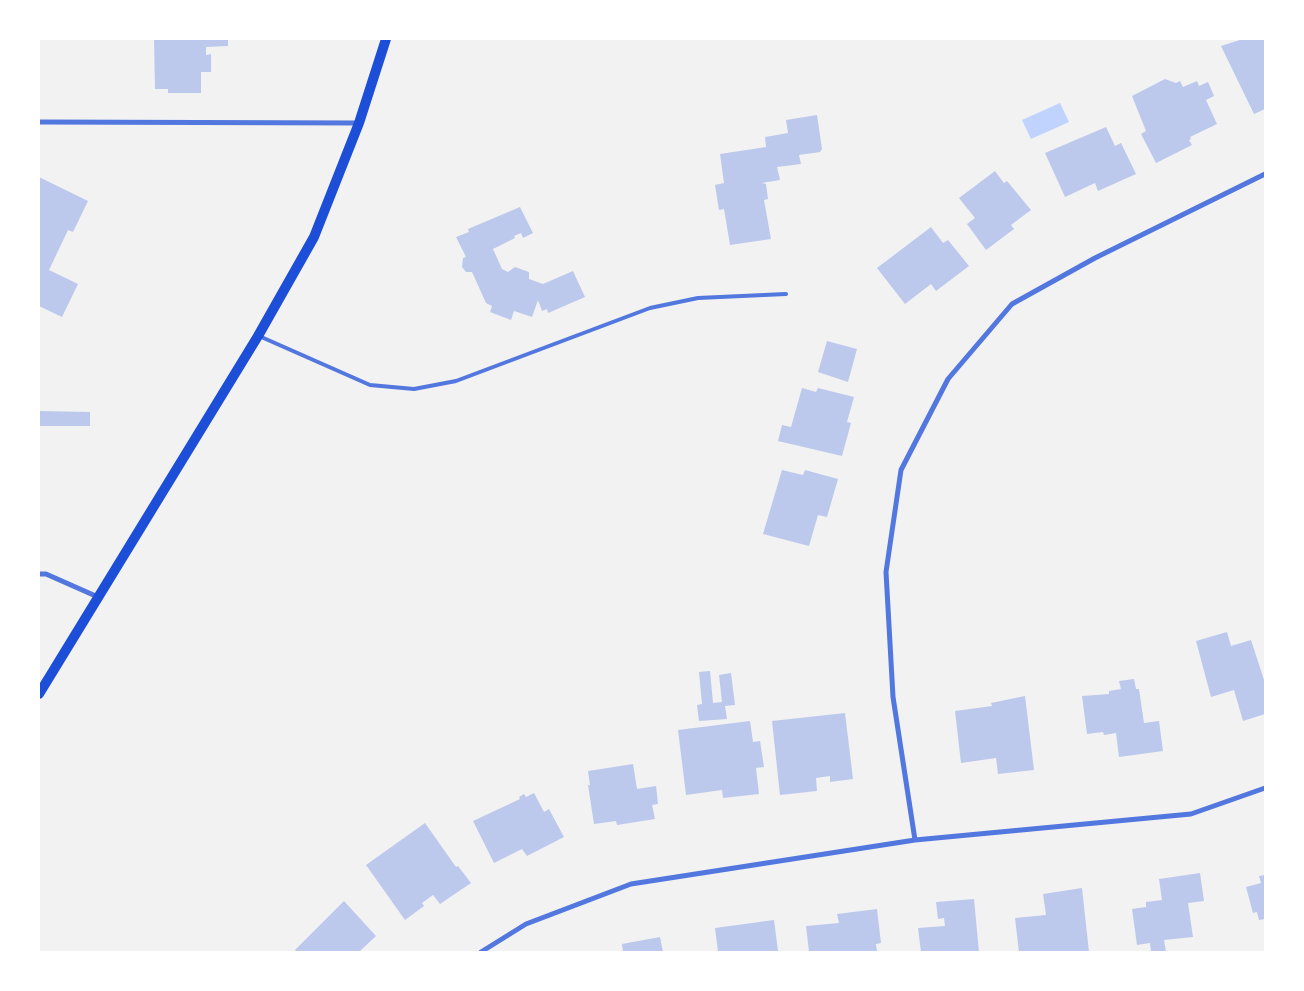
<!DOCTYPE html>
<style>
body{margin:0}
#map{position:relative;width:1304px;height:991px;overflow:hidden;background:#f2f2f2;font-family:Barlow,sans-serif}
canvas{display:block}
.frame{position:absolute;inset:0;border:40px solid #fff;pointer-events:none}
</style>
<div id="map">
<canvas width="1304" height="991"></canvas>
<div class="frame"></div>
</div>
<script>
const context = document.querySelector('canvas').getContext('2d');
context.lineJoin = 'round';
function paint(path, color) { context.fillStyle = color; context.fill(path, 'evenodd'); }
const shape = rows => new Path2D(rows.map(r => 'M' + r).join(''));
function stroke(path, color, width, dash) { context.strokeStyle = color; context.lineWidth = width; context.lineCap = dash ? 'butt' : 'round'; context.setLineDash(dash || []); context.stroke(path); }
paint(shape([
 [1060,103,1069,122,1031,139,1022,120]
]), '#bfd3fe');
paint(shape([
 [154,39,228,39,228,46,206,47,206,55,211,54,211,72,201,72,201,93,168,93,168,89,155,89],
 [1243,39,1265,39,1265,109,1254,114,1221,46],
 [1165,79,1176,83,1180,81,1183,87,1197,81,1199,86,1208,82,1214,96,1206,100,1217,124,1190,137,1191,139,1189,140,1192,145,1156,163,1141,134,1146,131,1132,96],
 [817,115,822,149,820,152,799,155,801,164,777,167,780,180,762,183,766,184,768,199,764,200,771,239,730,245,724,209,719,210,715,185,724,183,720,154,766,147,765,137,788,133,786,120],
 [1106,127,1115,146,1121,143,1136,174,1098,191,1095,183,1065,197,1045,153],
 [995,171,1004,183,1007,181,1031,210,1011,225,1014,229,986,250,967,224,975,218,959,198],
 [39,177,88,201,73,232,68,230,49,270,78,284,62,317,39,306],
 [520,207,533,233,523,238,521,233,514,236,515,238,493,249,502,269,508,272,515,267,529,272,529,279,543,284,573,271,585,297,548,313,547,309,542,311,538,300,532,317,514,311,511,320,490,312,492,306,486,303,472,272,466,272,462,267,463,258,466,257,456,237,469,232,468,229],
 [931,227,943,243,948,240,969,266,936,291,931,284,905,304,877,268],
 [827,341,857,349,848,382,818,372],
 [802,388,816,392,818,388,854,397,847,422,851,423,842,456,778,441,782,425,791,427],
 [39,411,90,412,90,426,39,426],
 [782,470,803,475,805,470,838,479,827,517,818,515,809,546,763,534],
 [1227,632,1231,646,1251,640,1265,683,1265,714,1243,721,1234,690,1211,697,1196,641],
 [710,671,713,703,722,702,719,675,731,673,735,705,725,706,727,719,699,721,697,705,702,704,699,672],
 [1134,679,1136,689,1139,689,1144,723,1159,721,1163,751,1119,757,1116,733,1104,735,1103,732,1087,734,1082,696,1109,694,1109,691,1121,689,1119,681],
 [1025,696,1034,770,998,774,996,758,961,763,955,711,992,706,991,703],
 [845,713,853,779,830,782,830,776,816,778,817,791,780,795,772,721],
 [750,721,753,742,760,741,764,767,756,768,759,794,723,798,722,790,686,795,678,730],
 [633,764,637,789,656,786,658,804,652,805,655,819,617,825,616,821,594,824,588,785,590,785,588,771],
 [534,793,544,812,549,809,564,837,527,856,522,849,494,863,473,821,520,799,519,797,524,794,526,797],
 [425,823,456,867,458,866,471,883,440,904,433,895,422,903,424,906,405,920,366,865],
 [1200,873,1204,901,1188,903,1193,937,1164,940,1166,952,1151,952,1150,943,1137,945,1132,909,1146,907,1146,902,1162,900,1159,879],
 [1265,875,1265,919,1259,920,1257,912,1253,913,1246,887,1261,883,1259,876],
 [1082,888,1089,952,1019,952,1015,918,1046,915,1043,894],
 [974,899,979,952,921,952,918,928,945,926,944,918,938,919,936,902],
 [344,901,376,936,359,952,297,952,295,950],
 [877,909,881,943,876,944,877,952,809,952,806,926,839,923,837,914],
 [774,920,778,951,718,952,715,928],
 [660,937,663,952,623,952,622,944]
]), '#bdc9ec');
stroke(shape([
 [259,336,370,385,414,389,456,381,650,308,698,298,786,294]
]), '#5277de', 4);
stroke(shape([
 [39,122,358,123],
 [39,574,46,574,98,597],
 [915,840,893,697,886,572,901,470,948,379,1012,304,1095,258,1265,174],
 [481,952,526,924,631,884,915,840,1191,814,1265,788]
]), '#5277de', 5);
stroke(shape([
 [39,694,258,336,314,237,359,123,386,39]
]), '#1d4ed8', 10);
</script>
